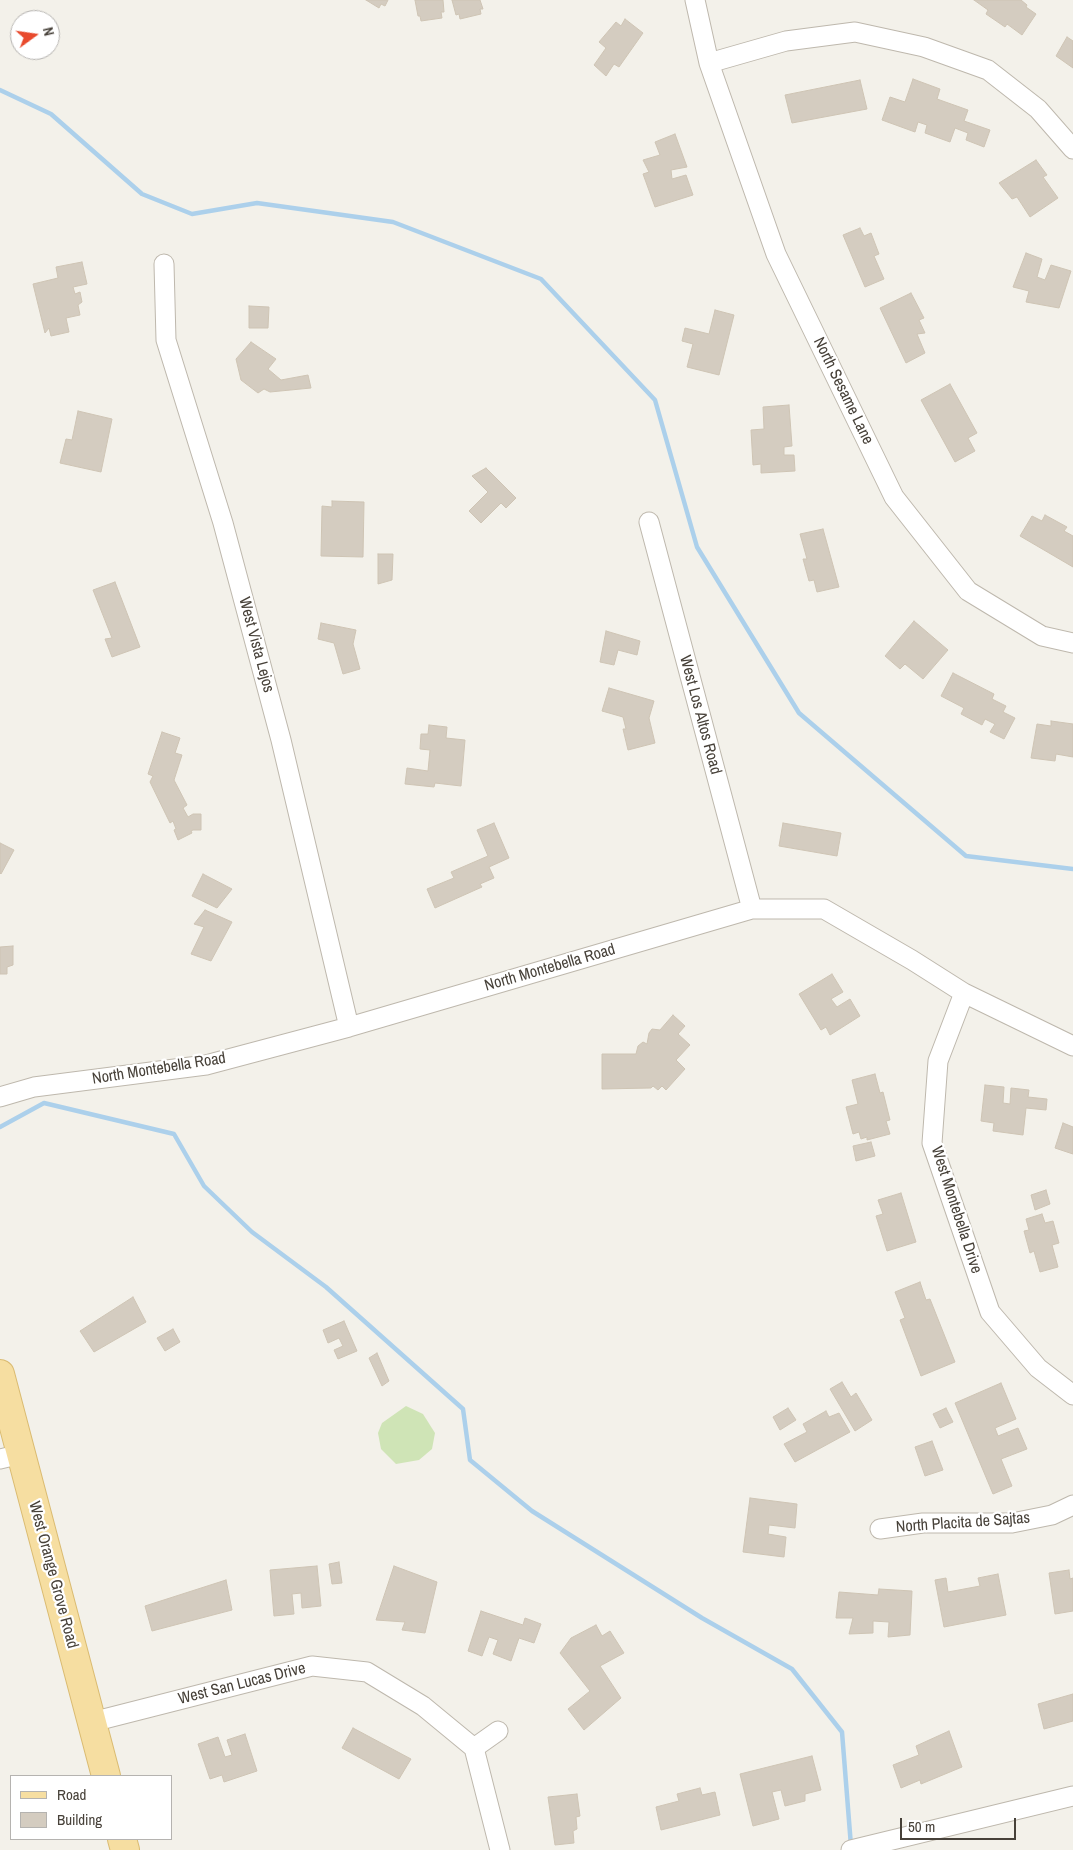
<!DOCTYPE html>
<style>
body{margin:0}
#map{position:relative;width:1073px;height:1850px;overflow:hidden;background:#f3f1ea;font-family:"Archivo Narrow",sans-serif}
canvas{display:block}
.legend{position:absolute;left:10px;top:1775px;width:162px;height:65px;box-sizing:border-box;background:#fff;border:1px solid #b5b3b0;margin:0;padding:6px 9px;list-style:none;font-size:15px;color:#474139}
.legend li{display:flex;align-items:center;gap:10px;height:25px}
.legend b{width:25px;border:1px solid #b5b3b0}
.north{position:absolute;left:10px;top:10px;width:50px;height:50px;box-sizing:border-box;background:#fff;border:1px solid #b5b3b0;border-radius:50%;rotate:76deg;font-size:14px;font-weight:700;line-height:20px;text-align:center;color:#474139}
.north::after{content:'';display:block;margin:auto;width:18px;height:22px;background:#e84a2d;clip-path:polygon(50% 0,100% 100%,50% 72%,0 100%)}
.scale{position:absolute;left:900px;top:1818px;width:116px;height:22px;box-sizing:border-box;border:2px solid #474139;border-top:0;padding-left:6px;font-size:15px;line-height:18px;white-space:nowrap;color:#474139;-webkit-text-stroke:4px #fff;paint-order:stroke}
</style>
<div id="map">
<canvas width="1073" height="1850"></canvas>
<ul class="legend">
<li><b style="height:6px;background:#f6dea1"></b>Road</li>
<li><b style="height:14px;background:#d4ccc0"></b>Building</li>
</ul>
<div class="north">N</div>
<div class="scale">50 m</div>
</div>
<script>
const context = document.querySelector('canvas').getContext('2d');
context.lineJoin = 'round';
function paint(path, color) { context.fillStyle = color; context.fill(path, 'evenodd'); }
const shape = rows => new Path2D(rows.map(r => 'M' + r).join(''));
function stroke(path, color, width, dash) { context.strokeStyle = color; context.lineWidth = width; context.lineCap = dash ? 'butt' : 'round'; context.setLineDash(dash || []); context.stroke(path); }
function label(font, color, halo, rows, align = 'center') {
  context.font = font + ' "Archivo Narrow",sans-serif'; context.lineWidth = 4.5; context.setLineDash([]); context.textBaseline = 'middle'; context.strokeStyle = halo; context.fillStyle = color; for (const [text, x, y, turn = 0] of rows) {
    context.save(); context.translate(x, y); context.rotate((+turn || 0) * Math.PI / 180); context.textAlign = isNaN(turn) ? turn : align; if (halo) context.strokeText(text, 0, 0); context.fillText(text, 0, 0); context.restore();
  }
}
paint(shape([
 [406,1406,423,1414,435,1433,432,1449,419,1460,396,1464,381,1449,378,1433,382,1423]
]), '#cfe4b6');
stroke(shape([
 [0,90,51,114,142,194,192,214,257,203,393,222,541,279,655,400,697,547,799,713,966,856,1073,869],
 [0,1127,44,1103,174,1134,204,1186,252,1232,326,1287,463,1409,470,1460,532,1511,702,1618,792,1669,842,1732,851,1846]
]), '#acd0eb', 4.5);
const building = shape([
 [366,0,388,0,385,6,381,4,379,8,366,0],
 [415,0,443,0,444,12,441,12,442,18,421,21,420,16,418,16,415,0],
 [452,0,480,0,483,9,480,9,481,14,460,19,459,14,456,15,452,0],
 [974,0,1021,0,1027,5,1026,7,1036,14,1022,35,1007,24,1005,27,986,14,988,10,974,0],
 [625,19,643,33,619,67,614,64,606,76,594,65,606,48,599,42,616,22,621,26,625,19],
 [1067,37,1073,41,1073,68,1056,56,1067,37],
 [913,79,940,89,937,99,968,110,964,121,990,130,984,147,966,140,968,133,955,128,950,142,925,133,927,125,918,122,915,132,882,120,890,97,905,102,913,79],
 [860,80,867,109,792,123,785,95,860,80],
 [675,134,687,167,671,170,672,179,686,175,693,195,655,207,643,174,649,172,643,160,660,155,655,142,675,134],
 [1036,160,1047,175,1043,177,1058,198,1030,217,1017,197,1012,199,999,183,1036,160],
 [860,228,864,236,871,233,879,254,874,256,884,279,865,287,843,235,860,228],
 [1026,253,1042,259,1037,277,1045,280,1051,265,1071,271,1059,308,1026,302,1029,291,1013,287,1026,253],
 [82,262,87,284,73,287,75,294,80,292,82,302,78,305,80,315,66,318,69,332,51,336,49,328,45,333,33,284,58,278,56,267,82,262],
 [911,293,924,318,919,320,925,333,917,334,925,353,906,363,880,308,911,293],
 [249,306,269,307,268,328,249,328,249,306],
 [715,310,734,315,719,375,687,367,693,344,682,341,685,328,709,334,715,310],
 [251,342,276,359,268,369,281,380,308,375,311,388,270,392,264,389,258,393,241,380,236,359,251,342],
 [950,384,977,433,968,438,975,451,955,462,921,400,950,384],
 [789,405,792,446,784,447,784,455,794,455,795,471,761,473,761,464,753,465,751,430,764,429,763,407,789,405],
 [78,411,112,419,101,472,60,463,66,439,72,440,78,411],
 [486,468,516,498,506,508,501,503,481,523,469,511,488,492,472,476,486,468],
 [332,501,364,502,363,557,321,556,322,506,332,507,332,501],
 [1045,515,1067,527,1064,531,1073,536,1073,567,1020,536,1032,516,1042,521,1045,515],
 [823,529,839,587,817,592,814,580,809,581,803,559,807,559,800,534,823,529],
 [378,554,393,554,392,580,378,584,378,554],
 [115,582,140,647,112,657,105,639,112,638,93,590,115,582],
 [914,621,948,650,923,679,905,664,900,669,885,656,914,621],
 [321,623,356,630,353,644,360,669,343,674,334,643,318,639,321,623],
 [606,631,640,641,637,655,618,650,614,665,600,662,606,631],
 [953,673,994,694,992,699,1006,706,1003,712,1015,718,1004,739,990,732,995,724,985,719,982,725,961,714,964,708,941,696,953,673],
 [609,688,654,701,649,718,655,743,628,750,623,729,626,729,623,717,602,711,609,688],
 [1051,721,1073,724,1073,757,1056,754,1055,761,1031,758,1037,724,1051,726,1051,721],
 [429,725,447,727,446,738,465,740,461,786,435,783,434,787,405,784,407,768,428,771,430,750,420,749,421,734,428,734,429,725],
 [162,732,180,738,175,753,182,755,174,780,187,805,183,808,188,817,193,814,201,814,201,830,193,830,191,831,192,833,178,840,174,830,176,829,173,821,170,823,150,782,153,776,148,774,162,732],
 [494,823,509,858,489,867,494,878,480,884,482,887,435,908,427,889,454,878,451,872,488,856,477,830,494,823],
 [783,823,841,833,837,856,779,846,783,823],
 [0,843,14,850,1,874,0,873,0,843],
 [203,874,232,889,217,908,192,896,203,874],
 [205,910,232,922,211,961,191,954,204,927,194,924,205,910],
 [13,946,13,965,7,967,7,974,0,974,0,947,13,946],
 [832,974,843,992,831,999,837,1007,850,999,860,1016,830,1035,826,1027,821,1030,799,994,832,974],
 [673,1015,685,1026,678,1034,690,1045,676,1060,685,1069,666,1090,662,1086,658,1090,653,1086,651,1088,602,1089,602,1054,636,1054,638,1046,643,1042,647,1044,649,1033,652,1029,660,1030,673,1015],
 [875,1074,880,1093,883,1092,890,1120,886,1121,890,1134,867,1140,867,1137,861,1139,859,1132,853,1134,846,1107,858,1104,852,1080,875,1074],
 [985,1085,1004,1087,1003,1103,1010,1104,1011,1088,1029,1090,1028,1097,1047,1099,1046,1110,1026,1108,1023,1135,993,1131,994,1123,981,1121,985,1085],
 [1063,1123,1073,1127,1073,1154,1055,1148,1063,1123],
 [871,1142,875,1156,856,1161,853,1146,871,1142],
 [1046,1190,1050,1204,1035,1210,1031,1195,1046,1190],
 [901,1193,916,1242,887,1251,876,1216,883,1214,878,1200,901,1193],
 [1042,1214,1045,1223,1053,1221,1059,1243,1052,1245,1058,1267,1040,1272,1034,1251,1030,1253,1024,1231,1029,1230,1026,1219,1042,1214],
 [920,1282,926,1300,930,1299,955,1362,921,1376,900,1320,905,1318,895,1292,920,1282],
 [133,1297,146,1322,94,1352,80,1331,133,1297],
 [344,1321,357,1351,338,1359,334,1350,343,1346,339,1338,328,1343,323,1330,344,1321],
 [173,1329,180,1342,165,1351,157,1338,173,1329],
 [377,1353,389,1381,382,1386,369,1358,377,1353],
 [842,1382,851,1397,856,1393,872,1420,855,1431,830,1389,842,1382],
 [1001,1383,1016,1419,995,1428,998,1436,1018,1428,1027,1449,1001,1459,1012,1486,993,1494,955,1403,1001,1383],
 [788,1408,796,1420,780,1430,773,1417,788,1408],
 [946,1408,953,1422,940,1428,933,1414,946,1408],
 [826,1411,829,1417,839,1413,850,1432,795,1462,784,1444,807,1432,803,1424,826,1411],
 [932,1441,943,1470,925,1476,915,1447,932,1441],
 [750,1498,797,1504,795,1528,769,1525,768,1534,786,1537,784,1557,743,1552,750,1498],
 [339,1562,342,1583,332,1584,329,1564,339,1562],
 [317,1566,321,1606,302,1608,301,1593,292,1594,294,1614,274,1616,270,1570,317,1566],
 [394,1566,437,1582,425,1633,402,1630,405,1622,376,1620,394,1566],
 [1069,1570,1070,1579,1073,1578,1073,1611,1055,1614,1049,1573,1069,1570],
 [998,1574,1006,1615,944,1627,935,1580,946,1578,948,1592,980,1586,978,1578,998,1574],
 [226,1580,232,1610,152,1631,145,1606,226,1580],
 [879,1589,912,1591,910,1635,888,1637,889,1622,873,1621,873,1633,849,1634,853,1618,836,1618,839,1592,878,1595,879,1589],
 [481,1611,523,1625,525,1618,541,1624,534,1643,519,1638,511,1661,493,1654,498,1640,489,1637,482,1656,468,1651,481,1611],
 [596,1625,602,1636,610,1631,624,1653,600,1666,621,1698,584,1730,568,1709,590,1691,560,1653,571,1638,596,1625],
 [1073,1694,1073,1721,1044,1729,1038,1704,1073,1694],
 [353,1728,411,1759,399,1779,342,1748,353,1728],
 [949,1731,962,1767,921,1784,920,1780,901,1788,893,1765,919,1755,916,1746,949,1731],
 [245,1734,257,1771,224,1782,222,1775,210,1779,198,1744,218,1737,225,1757,232,1755,227,1740,245,1734],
 [812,1756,821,1790,805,1794,805,1801,785,1806,781,1790,772,1792,779,1819,753,1826,740,1774,812,1756],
 [700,1788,702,1795,715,1792,720,1815,661,1830,656,1807,679,1801,677,1794,700,1788],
 [577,1794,580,1816,576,1817,577,1829,573,1831,574,1843,555,1845,548,1797,577,1794]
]);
paint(building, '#d4ccc0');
stroke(building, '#cec4b4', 1);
const street = shape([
 [695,0,709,63,776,254,894,497,968,591,1042,636,1073,643],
 [709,63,786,41,855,32,924,47,988,70,1038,109,1073,149],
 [164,264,166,340,223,523,281,740,349,1027],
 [649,522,752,909],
 [964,993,938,1061,932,1143,990,1312,1038,1368,1073,1395],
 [0,1097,34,1087,206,1065,349,1027,752,909,824,909,912,960,964,993,1073,1046],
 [0,1459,21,1454],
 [880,1529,923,1523,1012,1523,1052,1515,1073,1505],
 [92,1722,312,1666,367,1672,423,1706,474,1748,500,1850],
 [474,1748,498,1731],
 [851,1850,1073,1796]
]);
const primary = shape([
 [0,1374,106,1776],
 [122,1839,125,1850]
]);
stroke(street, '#beb8ad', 21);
stroke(primary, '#dabb71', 30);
stroke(street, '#fff', 19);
stroke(primary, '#f6dea1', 28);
label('16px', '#474139', '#fff', [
 ["North Sesame Lane",843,391,64],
 ["West Vista Lejos",256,645,75],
 ["West Los Altos Road",700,715,75],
 ["North Montebella Road",550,968,-16],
 ["North Montebella Road",159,1069,-9],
 ["West Montebella Drive",956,1210,72],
 ["North Placita de Sajtas",963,1523,-4],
 ["West Orange Grove Road",53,1575,75],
 ["West San Lucas Drive",242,1684,-14]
]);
</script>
